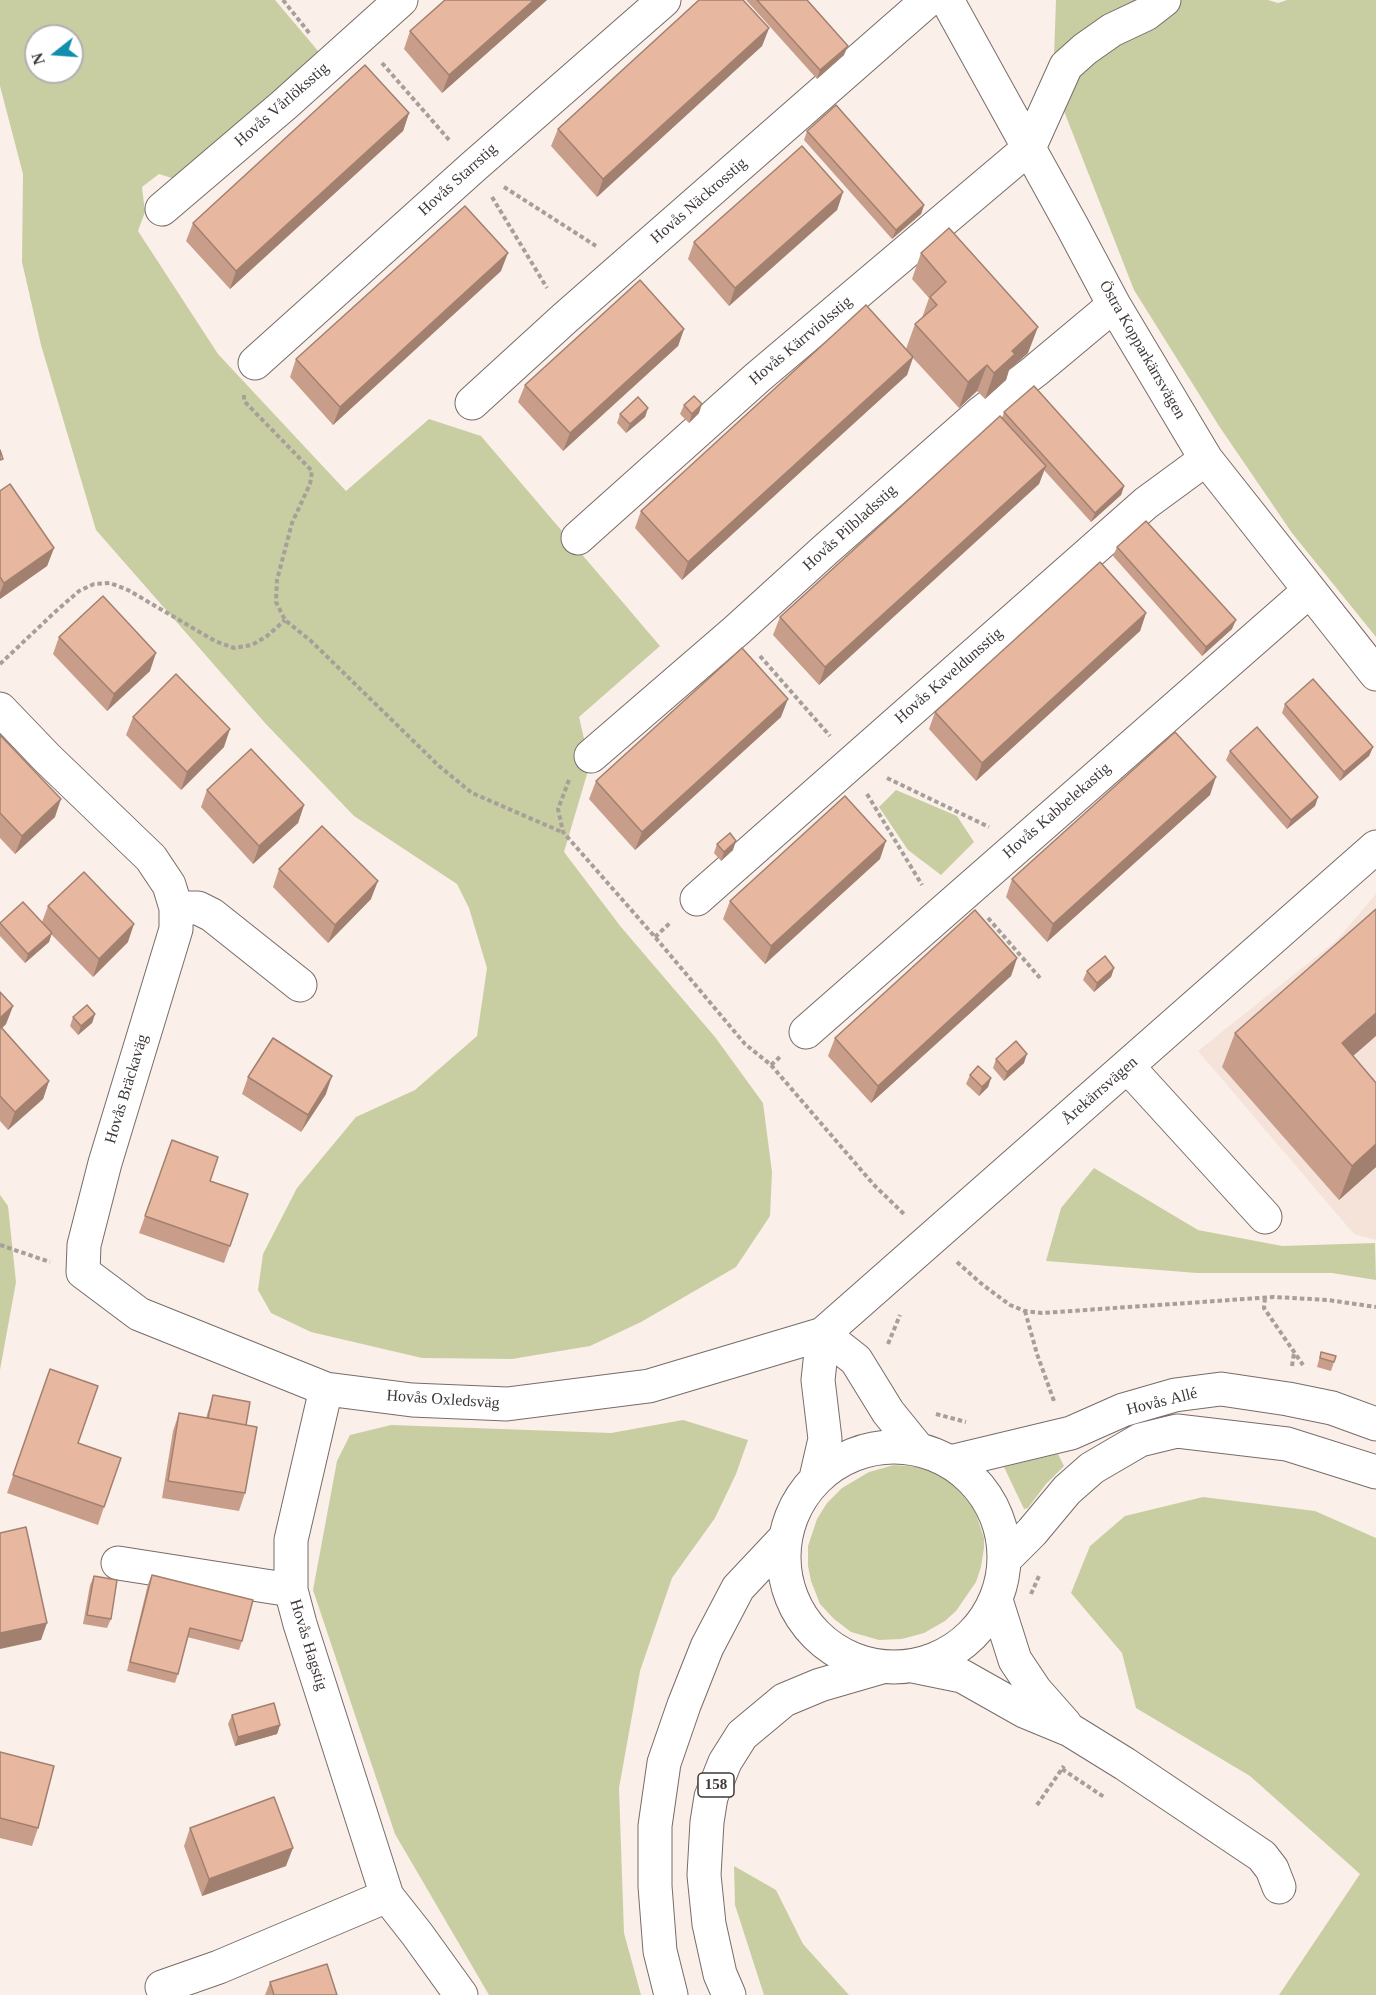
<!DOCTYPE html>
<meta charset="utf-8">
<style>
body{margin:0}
#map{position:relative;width:1376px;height:1995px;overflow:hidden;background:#fbefe9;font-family:Georgia,serif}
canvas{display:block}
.north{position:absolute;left:24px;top:24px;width:60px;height:60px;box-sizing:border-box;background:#fff;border:2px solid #b2b0af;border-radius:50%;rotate:253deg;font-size:16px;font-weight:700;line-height:24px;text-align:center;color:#3e3937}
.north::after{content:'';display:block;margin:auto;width:21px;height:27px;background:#108eae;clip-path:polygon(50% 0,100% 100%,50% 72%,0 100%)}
</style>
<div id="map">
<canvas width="1376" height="1995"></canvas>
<div class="north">N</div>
</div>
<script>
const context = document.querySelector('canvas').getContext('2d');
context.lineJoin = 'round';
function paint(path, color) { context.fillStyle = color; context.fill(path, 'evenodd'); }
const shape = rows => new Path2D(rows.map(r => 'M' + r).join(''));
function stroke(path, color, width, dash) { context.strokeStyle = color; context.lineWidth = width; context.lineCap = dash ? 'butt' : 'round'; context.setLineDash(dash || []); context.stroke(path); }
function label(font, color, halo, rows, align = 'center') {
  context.font = font + ' Georgia,serif'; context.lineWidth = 5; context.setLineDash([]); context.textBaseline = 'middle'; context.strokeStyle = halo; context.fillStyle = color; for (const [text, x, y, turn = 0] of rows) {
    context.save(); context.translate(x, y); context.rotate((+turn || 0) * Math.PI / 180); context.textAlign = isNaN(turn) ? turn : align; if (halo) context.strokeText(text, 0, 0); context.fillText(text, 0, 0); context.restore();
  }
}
paint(shape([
 [1376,894,1376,1240,1354,1234,1198,1051,1336,941]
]), '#f5e2d9');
paint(shape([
 [0,0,275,0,324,58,181,181,159,174,142,187,145,212,138,231,218,354,346,491,429,419,481,436,660,646,579,717,590,764,564,852,621,927,715,1037,763,1103,772,1172,770,1216,736,1267,641,1322,590,1346,512,1359,422,1358,311,1332,271,1313,258,1290,263,1254,297,1188,356,1117,415,1090,477,1036,487,968,469,908,457,884,354,816,265,723,96,530,41,345,22,262,23,174,0,86],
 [36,36,72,36,72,72,36,72],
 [1056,0,1268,0,1278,3,1287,0,1376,0,1376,637,1292,533,1219,426,1134,290,1053,83],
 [896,790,957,816,974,842,941,875,908,850,879,807],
 [1094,1168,1198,1230,1282,1246,1375,1243,1376,1280,1332,1273,1197,1273,1046,1261,1061,1208],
 [0,1195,8,1206,16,1282,0,1370],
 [683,1420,748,1440,736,1474,715,1518,672,1578,640,1671,619,1788,624,1933,641,1995,489,1995,395,1834,313,1590,337,1461,350,1435,391,1425,611,1433],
 [1058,1454,1064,1466,1046,1484,1028,1508,1024,1509,1004,1467],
 [894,1465,921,1467,945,1476,953,1483,969,1499,976,1514,984,1538,984,1548,981,1567,976,1582,956,1611,945,1621,924,1633,902,1639,879,1640,851,1632,834,1619,820,1604,811,1581,808,1566,808,1546,817,1519,827,1503,842,1488,869,1472],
 [1203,1497,1315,1511,1376,1538,1376,1995,1279,1995,1360,1874,1250,1776,1136,1708,1122,1653,1071,1593,1090,1546,1125,1516],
 [734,1866,776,1890,803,1944,849,1995,764,1995,735,1905]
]), '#c8cea2');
const minor = shape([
 [947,0,1072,226,1114,305,1206,459,1376,674],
 [162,209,284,105,401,0],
 [255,363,473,167,664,0],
 [472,403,565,318,928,0],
 [578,538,758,377,1029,148,1066,66,1085,49,1112,30,1146,14,1164,0],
 [0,709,47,758,151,858,169,885,176,908,176,929,105,1163,84,1245,83,1272,139,1314,326,1389,412,1400,507,1404,649,1386,823,1334],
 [591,756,737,630,825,550,982,412,1035,371,1114,305],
 [697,899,1146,503,1206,459],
 [176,908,198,908,212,915,300,985],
 [806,1032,1309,591],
 [1128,1067,1265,1217],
 [823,1334,856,1360,888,1412,918,1449],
 [326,1389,291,1540,291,1590,300,1624,387,1896,417,1934,461,1995],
 '784 1557a110 110 0 1 1 220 0a110 110 0 1 1-220 0Z',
 [950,1462,1071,1433,1123,1410,1175,1395,1221,1389,1288,1399,1332,1408,1376,1424],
 [816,1478,825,1439,818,1380,823,1334,1376,847],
 [1004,1560,1032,1532,1067,1490,1092,1468,1140,1440,1177,1431,1287,1444,1376,1472],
 [118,1563,291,1590],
 [996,1600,1015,1660,1035,1690,1065,1724],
 [913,1666,962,1676,1024,1711,1070,1730,1125,1764,1262,1856,1272,1869,1279,1887],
 [162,1987,219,1967,387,1896],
 [671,1995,660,1951,655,1886,655,1826,664,1763,684,1705,707,1647,738,1588,785,1538]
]);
const major = shape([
 [729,1995,720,1974,709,1924,704,1875,707,1822,711,1797,725,1762,742,1735,784,1700,820,1685,882,1667]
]);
stroke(minor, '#776c68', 35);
stroke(major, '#776c68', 35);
stroke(shape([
 [283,0,310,34],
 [382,63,450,141],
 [504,187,596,246],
 [492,197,547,288],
 [244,395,244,401,312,471,310,484,292,523,277,580,276,602,285,620,311,641,439,766,472,793,562,832],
 [760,656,830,736],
 [0,664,55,612,79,591,94,584,110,583,128,590,215,641,234,648,252,645,267,636,285,620],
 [887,778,989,827],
 [569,780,558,809,563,832,655,937,745,1044,771,1065,874,1185,905,1215],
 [867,794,922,885],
 [988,918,1040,978],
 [655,937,671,922],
 [771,1065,782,1055],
 [0,1245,50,1262],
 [957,1262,983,1285,1010,1305,1025,1311,1042,1313,1274,1297,1328,1300,1376,1307],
 [1265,1298,1264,1308,1303,1365],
 [1025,1311,1037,1354,1054,1401],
 [888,1344,900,1315],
 [1292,1366,1294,1353],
 [936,1414,966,1422],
 [1031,1594,1039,1576],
 [1062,1769,1104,1797],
 [1037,1805,1064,1766]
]), '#a79f9a', 4, [4.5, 3]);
stroke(minor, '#fff', 33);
stroke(major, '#fff', 33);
paint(shape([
 [547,0,442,93,404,49,410,31],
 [746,0,807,0,844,55,817,79],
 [769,28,762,46,597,197,551,146,558,129],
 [409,113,403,131,230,289,186,241,193,223],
 [807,131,924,205,921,214,892,239,804,140],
 [843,192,837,210,729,306,688,259,694,242],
 [921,253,1028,353,1009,370,1006,380,985,399,977,391,959,408,913,358,907,375,682,580,635,528,641,511,906,349,915,324,922,318,929,298,912,279],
 [501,271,333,425,290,377,296,359],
 [684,329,678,346,563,451,518,402,525,385],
 [684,405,699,413,689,423,680,414],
 [648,408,645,417,626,433,617,423,620,414],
 [1004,412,1124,486,1121,495,1091,522,1044,470,1039,484,819,685,773,635,780,617,1002,418],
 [0,491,54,548,47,566,0,599],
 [1117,547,1232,629,1202,656,1113,556],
 [1146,613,1140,631,976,781,929,729,935,712],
 [59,637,150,671,107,711,53,654],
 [1285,704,1373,747,1369,756,1340,781,1282,713],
 [133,717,224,747,181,790,126,735],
 [781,717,635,850,589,799,596,781],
 [0,735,55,817,15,854,0,838],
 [1230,751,1318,797,1315,806,1287,829,1226,760],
 [207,790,304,805,298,823,253,864,201,807],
 [1210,795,1047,942,1006,897,1012,879],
 [717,844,733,850,721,861,714,853],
 [880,859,765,964,723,919,730,901],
 [279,869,371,899,328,943,273,887],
 [48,906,128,942,93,977,51,934,49,942,25,963,0,936,0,923,42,922],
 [1017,958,1011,976,871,1103,828,1056,835,1038],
 [1114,968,1111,977,1094,992,1083,980,1087,971],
 [0,992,13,1006,6,1024,2,1028,49,1081,43,1099,8,1130,0,1121],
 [95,1014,92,1023,78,1035,70,1026,73,1017],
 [1235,1033,1376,1083,1376,1167,1339,1200,1222,1067],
 [996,1059,1024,1063,1004,1081,993,1068],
 [970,1075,991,1078,988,1087,979,1096,966,1084],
 [248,1077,326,1094,301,1132,242,1094],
 [172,1140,210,1181,248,1194,224,1263,139,1233],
 [1321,1352,1334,1362,1331,1371,1317,1367],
 [50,1369,104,1507,98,1525,7,1493],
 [213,1395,246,1425,245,1493,239,1511,162,1498,173,1431,179,1413,206,1418],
 [152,1575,242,1641,239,1650,187,1637,178,1674,175,1683,127,1671,148,1584],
 [94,1576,111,1619,107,1628,83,1624,90,1585],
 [232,1715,280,1725,277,1734,235,1746,228,1724],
 [0,1752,38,1828,32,1846,0,1838],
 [190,1828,286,1866,202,1896,184,1846],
 [270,1982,337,1995,265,1995]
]), '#c89d8a');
paint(shape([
 [534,0,547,0,442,93,449,75],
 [769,28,762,46,597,197,603,179],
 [848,46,844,55,817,79,820,70],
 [409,113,403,131,230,289,236,271],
 [843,192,837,210,729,306,735,288],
 [924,205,921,214,892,239,896,230],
 [508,253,501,271,333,425,340,407],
 [1038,327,1028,353,1009,370,1006,380,985,399,994,373,1012,351],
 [684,329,678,346,563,451,570,433],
 [913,357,907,375,682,580,688,562],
 [987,365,977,391,959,408,968,382],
 [702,404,699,413,689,423,692,414],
 [648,408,645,417,626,433,630,424],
 [1046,466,1039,484,819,685,825,667],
 [1124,486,1121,495,1091,522,1095,513],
 [54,548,47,566,0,599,0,593,4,583],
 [1146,613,1140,631,976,781,982,763],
 [1236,620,1232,629,1202,656,1206,647],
 [156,653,150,671,107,711,114,694],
 [788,699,781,717,635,850,642,832],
 [230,729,224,747,181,790,187,772],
 [1373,747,1369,756,1340,781,1344,772],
 [1216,777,1210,795,1047,942,1053,924],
 [1318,797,1315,806,1287,829,1291,820],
 [61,799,55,817,15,854,22,836],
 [304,805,298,823,253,864,259,846],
 [736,841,733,850,721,861,724,852],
 [886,841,880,859,765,964,771,946],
 [378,881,371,899,328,943,335,925],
 [134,924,128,942,93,977,99,959],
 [52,933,49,942,25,963,28,954],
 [1017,958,1011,976,871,1103,878,1086],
 [1114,968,1111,977,1094,992,1097,983],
 [13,1006,6,1024,0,1030,0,1018],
 [1376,1013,1376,1036,1329,1077,1342,1043],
 [95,1014,92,1023,78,1035,81,1026],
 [1027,1054,1024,1063,1004,1081,1007,1072],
 [332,1076,326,1094,301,1132,308,1115],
 [991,1078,988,1087,979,1096,982,1087],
 [49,1081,43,1099,8,1130,15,1112],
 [1376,1144,1376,1167,1339,1200,1352,1166],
 [47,1623,41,1640,0,1649,0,1633],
 [280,1725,277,1734,235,1746,238,1737],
 [293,1848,286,1866,202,1896,209,1879]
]), '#a28070');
const building = shape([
 [445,0,534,0,449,75,410,31,445,0],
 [699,0,743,0,769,28,603,179,558,129,699,0],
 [757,0,807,0,848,46,820,70,757,0],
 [365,65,409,113,236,271,193,223,365,65],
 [836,105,924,205,896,230,807,131,836,105],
 [802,146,843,192,735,288,694,242,802,146],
 [465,206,508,253,340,407,296,359,465,206],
 [949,228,1038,327,1012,351,1015,354,994,373,987,365,968,382,915,324,937,305,930,297,946,282,921,253,949,228],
 [640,280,684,329,570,433,525,385,640,280],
 [866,305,913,357,688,562,641,511,866,305],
 [1034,386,1124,486,1095,513,1004,412,1034,386],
 [694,396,702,404,692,414,684,405,694,396],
 [638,397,648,408,630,424,620,414,638,397],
 [1000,416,1046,466,825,667,780,617,1000,416],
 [0,450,3,459,0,460,0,450],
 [10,484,54,548,4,583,0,577,0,491,10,484],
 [1146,521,1236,620,1206,647,1117,547,1146,521],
 [1100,562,1146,613,982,763,935,712,1100,562],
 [103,596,156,653,114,694,59,637,103,596],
 [742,648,788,699,642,832,596,781,742,648],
 [176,674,230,729,187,772,133,717,176,674],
 [1313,679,1373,747,1344,772,1285,704,1313,679],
 [1257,727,1318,797,1291,820,1230,751,1257,727],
 [1175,732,1216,777,1053,924,1012,879,1175,732],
 [0,735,61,799,22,836,0,813,0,735],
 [251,749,304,805,259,846,207,790,251,749],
 [845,796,886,841,771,946,730,901,845,796],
 [322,826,378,881,335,925,279,869,322,826],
 [730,833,736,841,724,852,717,844,730,833],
 [84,872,134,924,99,959,48,906,84,872],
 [23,902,52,933,28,954,0,923,23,902],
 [1376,909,1376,1013,1342,1043,1376,1083,1376,1144,1352,1166,1235,1033,1376,909],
 [975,910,1017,958,878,1086,835,1038,975,910],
 [1105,956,1114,968,1097,983,1087,971,1105,956],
 [0,992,13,1006,0,1018,0,992],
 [87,1005,95,1014,81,1026,73,1017,87,1005],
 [0,1026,49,1081,15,1112,0,1096,0,1026],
 [273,1038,332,1076,308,1115,248,1077,273,1038],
 [1016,1041,1027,1054,1007,1072,996,1059,1016,1041],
 [978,1066,991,1078,982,1087,970,1075,978,1066],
 [172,1140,218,1157,210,1181,248,1194,230,1246,145,1216,172,1140],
 [1321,1352,1336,1356,1334,1362,1320,1358,1321,1352],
 [50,1369,98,1386,78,1443,121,1458,104,1507,13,1475,50,1369],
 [213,1395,250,1402,246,1425,208,1418,213,1395],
 [179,1413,257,1427,245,1493,168,1481,179,1413],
 [26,1527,47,1623,0,1633,0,1533,26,1527],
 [152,1575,253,1600,242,1641,190,1628,178,1674,130,1662,152,1575],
 [94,1576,117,1580,111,1619,87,1615,94,1576],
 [274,1703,280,1725,238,1737,232,1715,274,1703],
 [0,1752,54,1766,38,1828,0,1818,0,1752],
 [274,1797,293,1848,209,1879,190,1828,274,1797],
 [327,1964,337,1995,274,1995,270,1982,327,1964]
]);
paint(building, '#e8b7a0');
stroke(building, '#a28070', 1.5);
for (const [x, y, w] of [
 [716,1785,36]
]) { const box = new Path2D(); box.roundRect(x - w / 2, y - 12, w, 24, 4.5); context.fillStyle = '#fff'; context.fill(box); stroke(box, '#3e3937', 1.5); }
label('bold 15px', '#3e3937', null, [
 ["158",716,1785]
]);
label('16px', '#3e3937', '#fff', [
 ["Hovås Vårlöksstig",282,105,-41],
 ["Hovås Starrstig",458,180,-42],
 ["Hovås Näckrosstig",699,201,-41],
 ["Hovås Kärrviolsstig",801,341,-40],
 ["Östra Kopparkärrsvägen",1142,350,60],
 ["Hovås Pilbladsstig",850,528,-42],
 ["Hovås Kaveldunsstig",949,676,-41],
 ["Hovås Kabbelekastig",1057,811,-41],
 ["Hovås Bräckaväg",127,1089,-73],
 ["Årekärrsvägen",1100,1091,-41],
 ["Hovås Oxledsväg",443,1400,4],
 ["Hovås Allé",1162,1402,-14],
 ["Hovås Hagstig",308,1645,73]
]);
</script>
